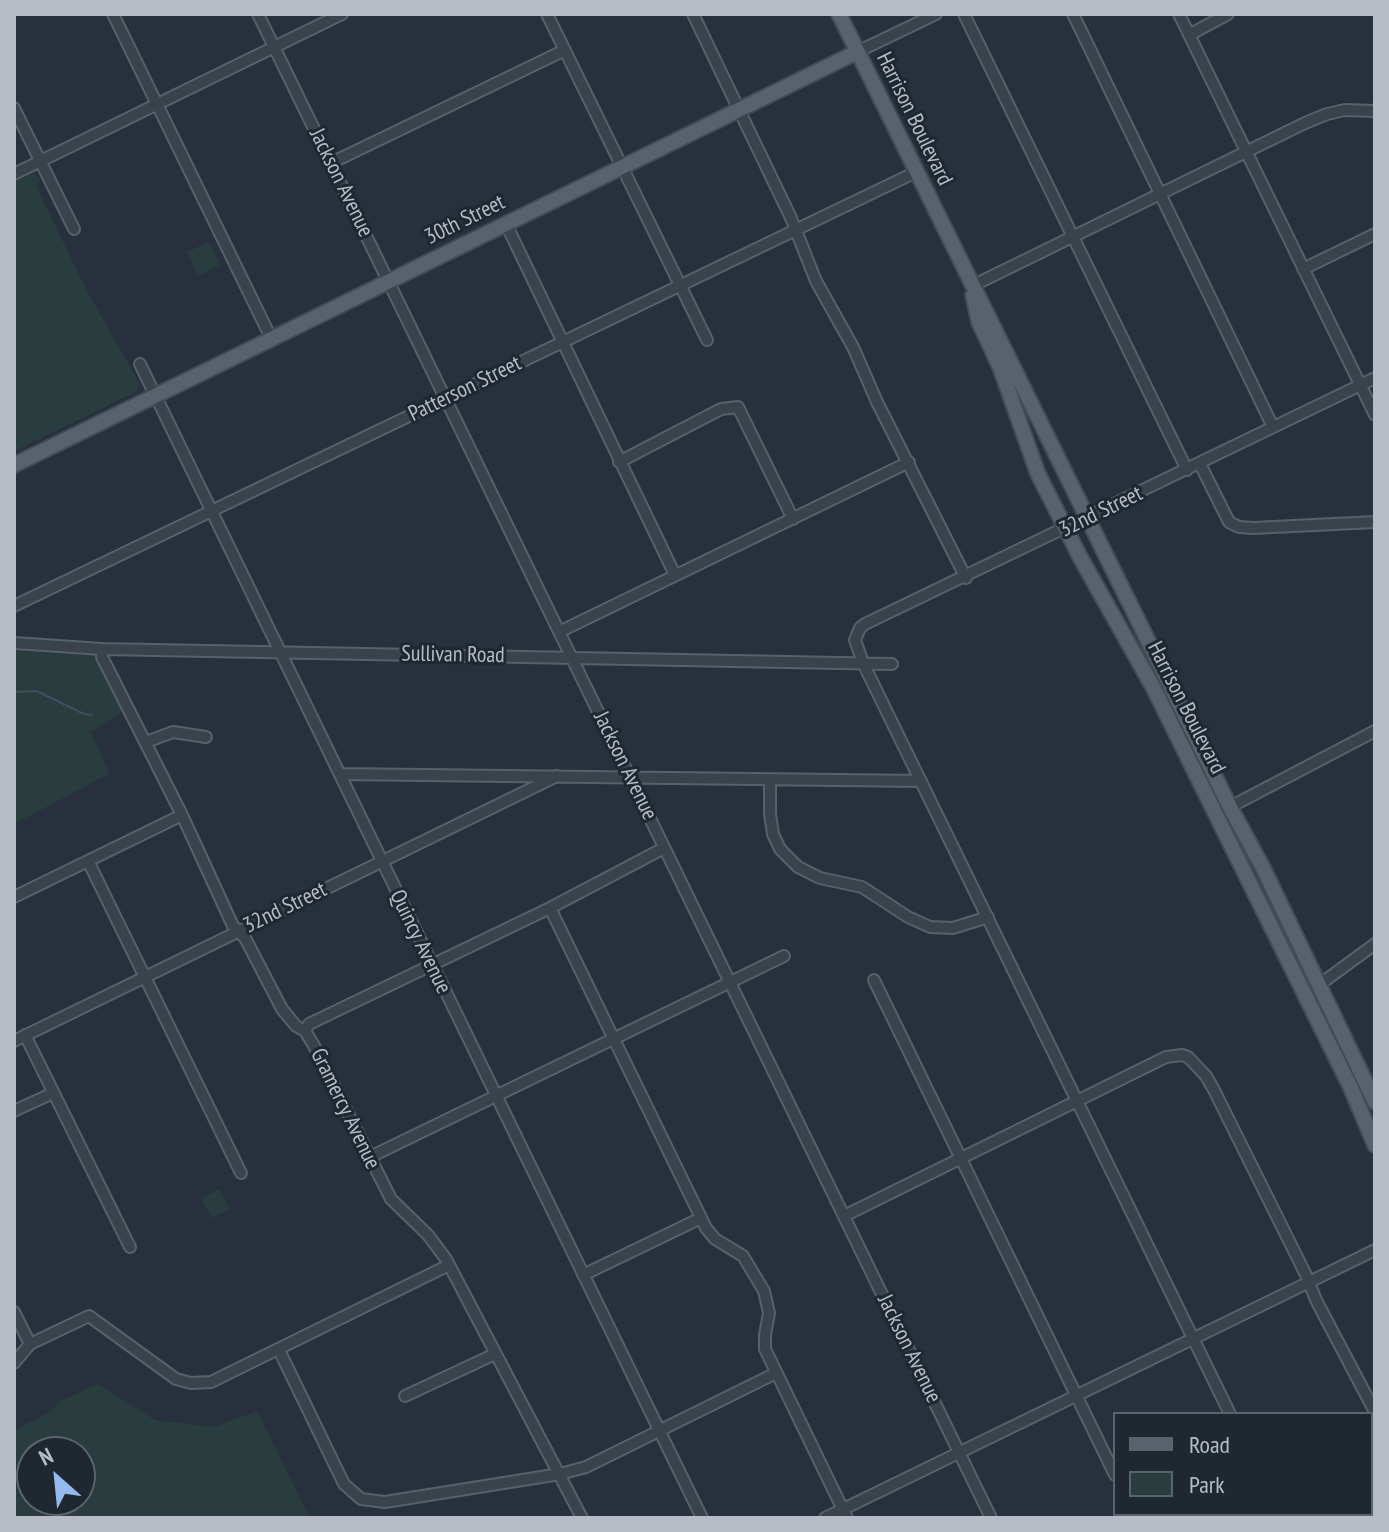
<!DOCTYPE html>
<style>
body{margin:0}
#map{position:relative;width:1389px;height:1532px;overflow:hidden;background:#27303c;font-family:"PT Sans Narrow",sans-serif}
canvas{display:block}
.frame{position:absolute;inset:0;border:16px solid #b6bdc7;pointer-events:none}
.legend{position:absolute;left:1113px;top:1412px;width:260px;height:104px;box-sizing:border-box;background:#1f2731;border:2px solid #5b636d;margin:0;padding:10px 14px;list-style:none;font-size:24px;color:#b6bdc7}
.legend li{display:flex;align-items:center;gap:16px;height:40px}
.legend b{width:40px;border:2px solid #5b636d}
.north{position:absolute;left:16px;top:1436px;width:80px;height:80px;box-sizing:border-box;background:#1f2731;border:2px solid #5b636d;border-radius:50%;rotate:333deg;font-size:22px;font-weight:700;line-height:32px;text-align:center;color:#b6bdc7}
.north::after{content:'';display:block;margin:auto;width:28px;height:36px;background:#95b8ed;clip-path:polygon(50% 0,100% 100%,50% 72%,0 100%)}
</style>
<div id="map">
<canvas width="1389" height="1532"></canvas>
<div class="frame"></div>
<ul class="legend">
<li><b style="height:10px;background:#59616c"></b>Road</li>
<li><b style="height:22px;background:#2a3d3e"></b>Park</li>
</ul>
<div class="north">N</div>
</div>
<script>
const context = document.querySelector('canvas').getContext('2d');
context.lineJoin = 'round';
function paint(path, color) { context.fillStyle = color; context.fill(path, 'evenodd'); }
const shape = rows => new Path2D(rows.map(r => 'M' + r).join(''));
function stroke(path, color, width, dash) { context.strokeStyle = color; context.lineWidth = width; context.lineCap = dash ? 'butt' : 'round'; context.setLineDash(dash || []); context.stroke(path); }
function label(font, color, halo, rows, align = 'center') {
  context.font = font + ' "PT Sans Narrow",sans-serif'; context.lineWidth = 6; context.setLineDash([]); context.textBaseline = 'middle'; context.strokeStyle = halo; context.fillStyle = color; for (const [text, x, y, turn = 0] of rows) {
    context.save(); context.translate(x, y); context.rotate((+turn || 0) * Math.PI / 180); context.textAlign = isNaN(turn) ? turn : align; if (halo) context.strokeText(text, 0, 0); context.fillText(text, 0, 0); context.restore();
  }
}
paint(shape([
 [35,173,40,180,36,186,87,291,140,384,136,392,14,451,14,182],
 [209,242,220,265,198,276,187,252],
 [14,651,94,655,123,711,91,732,109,774,14,824],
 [219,1189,230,1209,212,1218,201,1198],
 [98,1384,155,1420,213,1427,257,1411,310,1518,14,1518,14,1430,50,1412,60,1401],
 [32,1452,80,1452,80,1500,32,1500]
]), '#2a3d3e');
stroke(shape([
 [17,692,37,691,84,714,92,715]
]), '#3e4e63', 2);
const minor = shape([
 [113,14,272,340],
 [258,14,991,1518],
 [547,14,707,340],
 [693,14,791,218,816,281,853,347,877,402,966,578],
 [964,14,1187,470],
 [1073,14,1273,427],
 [1179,14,1375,415],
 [1189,35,1228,14],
 [857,52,936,14],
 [14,108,74,229],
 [331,163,565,50],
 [14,174,342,14],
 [506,224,675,575],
 [1303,269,1375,234],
 [972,286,1305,123,1327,114,1345,110,1375,111],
 [140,364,702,1518],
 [619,462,721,409,738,407,793,519],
 [1200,464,1229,522,1239,527,1253,528,1375,522],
 [14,606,916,172],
 [559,632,909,462],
 [14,643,102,649,892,664],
 [102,649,102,657,182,815,233,926,245,938,282,1009,296,1026,305,1031,313,1044,391,1199,428,1235,446,1259,582,1518],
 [146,742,173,732,206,737],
 [340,774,921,781],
 [770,780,770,814,773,834,780,849,798,867,820,878,862,887,908,917,930,927,953,928,988,917],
 [1230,807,1375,731],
 [88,861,241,1173],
 [14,897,182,815],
 [550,908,706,1228,715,1239,743,1256,764,1291,769,1313,765,1335,765,1349,847,1518],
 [874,980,1115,1475],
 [1319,985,1375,944],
 [305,1031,309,1024,550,908,664,848],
 [25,1035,130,1247],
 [14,1041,557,776],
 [14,1111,53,1093],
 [368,1158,784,956],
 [844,1216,1166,1057,1182,1055,1188,1057,1206,1076,1214,1090,1306,1275,1316,1300,1375,1412],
 [583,1275,701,1218],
 [14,1312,30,1344],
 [279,1350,344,1484,361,1499,385,1502,560,1474,586,1467,776,1373],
 [14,1363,30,1344,89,1316,176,1379,191,1383,211,1382,449,1265],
 [405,1396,495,1354],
 [1230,1414,863,663,855,640,860,628,865,624,1375,378],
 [1134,1514,1136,1518],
 [1278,1514,1279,1518],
 [825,1518,1375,1250]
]);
const major = shape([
 [839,14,1230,807,1263,868,1375,1102],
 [973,295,979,322,1000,367,1038,474,1080,557,1153,687,1351,1088,1375,1145],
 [14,465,857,52],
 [1362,1518,1370,1514]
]);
stroke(minor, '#58606a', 14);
stroke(major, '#434b55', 18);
stroke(minor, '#3a424c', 10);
stroke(major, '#59616c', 14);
label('22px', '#b6bdc7', '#1f2731', [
 ["Harrison Boulevard",914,119,64],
 ["Jackson Avenue",341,183,64],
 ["30th Street",465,220,-26],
 ["Patterson Street",465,389,-26],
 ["32nd Street",1101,512,-26],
 ["Sullivan Road",453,655,1],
 ["Harrison Boulevard",1186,708,63],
 ["Jackson Avenue",625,766,64],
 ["32nd Street",285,908,-26],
 ["Quincy Avenue",420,942,64],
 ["Gramercy Avenue",345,1109,64],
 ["Jackson Avenue",909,1349,64]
]);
</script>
